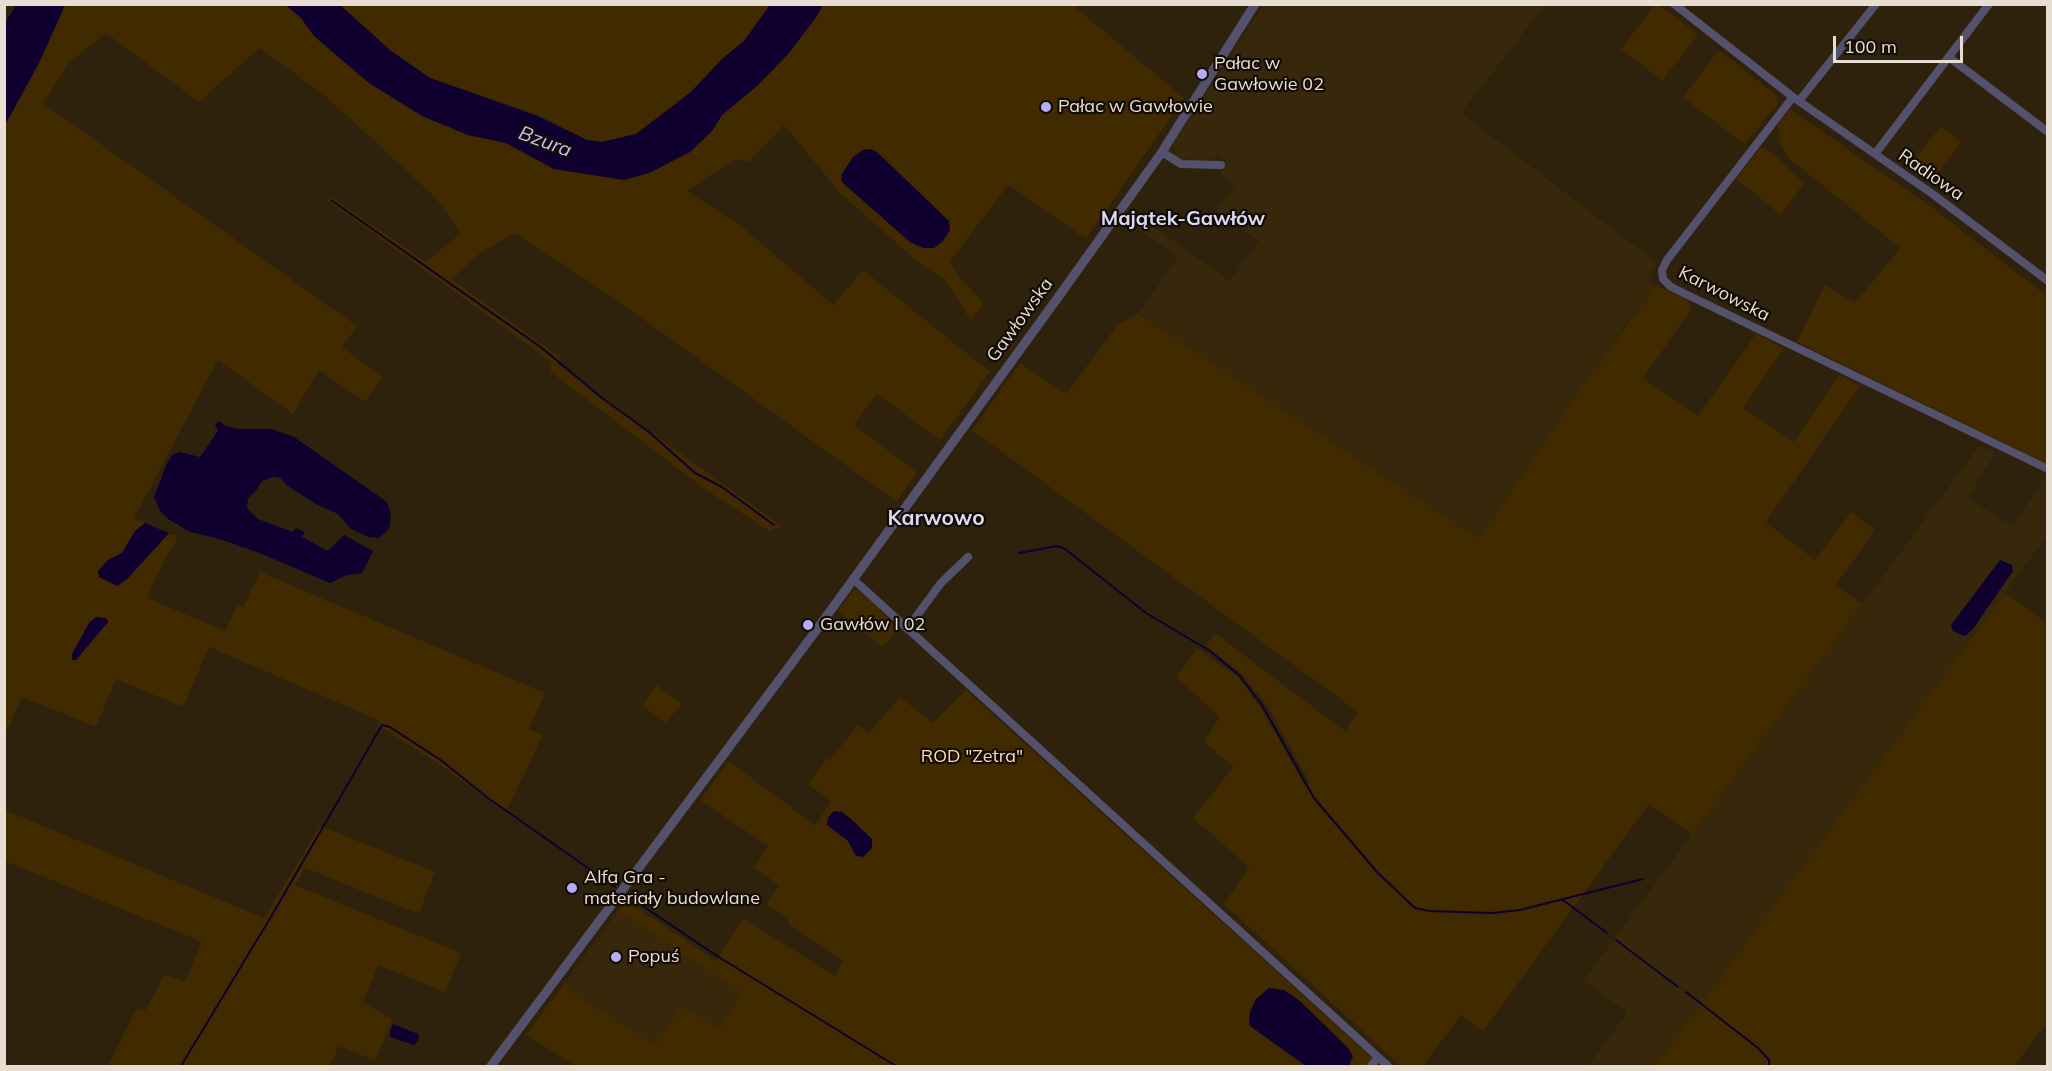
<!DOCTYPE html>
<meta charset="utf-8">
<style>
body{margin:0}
#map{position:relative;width:2052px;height:1071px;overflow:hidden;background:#2e220c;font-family:Mulish,sans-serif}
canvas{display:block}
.frame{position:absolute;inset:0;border:6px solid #e7ded1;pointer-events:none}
.scale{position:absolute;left:1833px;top:36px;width:130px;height:27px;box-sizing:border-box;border:3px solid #e7ded1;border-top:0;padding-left:8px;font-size:18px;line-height:21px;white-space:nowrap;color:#e7ded1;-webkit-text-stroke:4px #120c05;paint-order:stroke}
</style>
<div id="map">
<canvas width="2052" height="1071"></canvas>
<div class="frame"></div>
<div class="scale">100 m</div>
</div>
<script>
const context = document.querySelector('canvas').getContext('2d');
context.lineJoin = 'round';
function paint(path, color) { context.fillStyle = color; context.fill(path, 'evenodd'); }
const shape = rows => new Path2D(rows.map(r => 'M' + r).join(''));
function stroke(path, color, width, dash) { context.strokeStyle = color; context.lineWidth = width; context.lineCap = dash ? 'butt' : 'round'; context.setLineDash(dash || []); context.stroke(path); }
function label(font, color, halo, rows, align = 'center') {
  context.font = font + ' Mulish,sans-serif'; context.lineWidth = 4.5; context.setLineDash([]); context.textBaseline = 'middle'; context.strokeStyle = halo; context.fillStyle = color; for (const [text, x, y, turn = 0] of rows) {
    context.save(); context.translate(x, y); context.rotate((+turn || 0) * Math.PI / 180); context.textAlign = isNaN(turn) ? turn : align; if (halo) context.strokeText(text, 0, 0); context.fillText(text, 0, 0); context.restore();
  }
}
paint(shape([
 [1263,5,1545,5,1461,113,1657,263,1646,280,1656,285,1629,320,1479,539,1138,314,1178,257,1127,222,1134,213,1230,281,1259,241,1216,212,1235,184,1220,173,1227,162,1217,155,1213,159,1192,160,1187,157,1184,161,1174,154,1176,150,1173,147,1174,143],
 [1980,445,1995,452,1968,499,2013,526,2045,477,2047,478,2047,536,1655,1066,1588,1066,1627,1013,1584,980],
 [624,914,741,993,718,1029,657,1045,568,990,566,981,615,915]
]), '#38280b');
paint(shape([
 [65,5,286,5,301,18,314,36,369,83,468,135,506,143,554,169,570,171,649,173,690,152,712,131,722,115,757,86,789,53,817,16,823,5,1073,5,1184,98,1086,239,1008,185,950,262,959,277,984,303,971,321,945,279,918,262,840,193,784,125,748,162,736,159,687,191,740,225,833,305,863,270,990,372,940,440,877,394,854,425,917,472,897,502,622,304,515,233,480,253,452,279,561,358,557,364,781,526,769,531,702,487,551,372,551,363,527,344,327,200,330,196,426,262,461,233,435,197,323,94,259,48,199,102,106,33,70,62,43,103,357,326,342,347,383,377,365,402,319,370,293,414,218,360,134,518,145,523,135,531,122,553,108,560,99,577,118,586,128,578,169,533,178,537,159,571,147,598,225,631,237,605,243,607,260,572,545,693,529,729,543,735,506,812,446,769,379,726,376,719,209,647,183,707,116,679,96,727,22,697,5,735,5,125,39,63],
 [340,5,770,5,744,41,722,59,691,92,636,134,602,142,587,140,538,116,430,78,391,51],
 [1655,5,1659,5,1698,34,1662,81,1621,49],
 [1719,50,1776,95,1778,104,1744,144,1683,97],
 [1790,109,1933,208,2047,296,2047,464,1797,342,1825,285,1855,303,1900,248,1786,156,1781,145,1777,126],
 [1941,126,1961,142,1931,181,1910,165],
 [1761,147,1772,152,1804,183,1781,215,1736,179],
 [1656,285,1689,301,1691,310,1643,378,1698,416,1756,334,1784,348,1743,408,1794,442,1839,375,1860,386,1766,522,1815,560,1851,512,1875,530,1836,585,1862,604,1692,834,1649,804,1483,1031,1461,1015,1423,1066,1401,1066,1224,904,1249,867,1193,818,1233,767,1204,742,1220,717,1176,677,1197,648,1239,678,1264,713,1305,786,1309,781,1268,707,1241,673,1206,646,1215,633,1345,731,1358,712,972,430,1020,363,1066,394,1118,324,1138,314,1479,539,1580,390],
 [854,589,861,592,899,629,882,647,838,611],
 [2005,593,2047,623,2047,1023,2014,1066,1655,1066],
 [656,685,682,703,666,723,642,706],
 [966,690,1372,1058,1366,1066,576,1066,526,1035,566,981,568,990,657,1045,681,1006,719,1028,741,993,624,914,615,915,626,900,716,961,743,918,835,976,843,961,788,924,790,920,766,904,779,885,754,868,768,846,700,800,729,761,815,825,831,802,808,784,827,758,830,760,858,725,869,733,900,697,933,723],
 [5,810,264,918,320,826,435,872,419,914,305,868,295,885,461,953,445,992,378,965,363,1003,376,1009,392,1020,375,1061,339,1046,330,1066,108,1066,137,1008,145,1011,165,974,185,982,202,942,5,861]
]), '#412a00');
paint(shape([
 [16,5,65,5,39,63,5,125,5,23],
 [286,5,340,5,391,51,430,78,538,116,587,140,602,142,636,134,691,92,722,59,744,41,770,5,823,5,817,16,789,53,757,86,722,115,712,131,690,152,649,173,624,180,554,169,506,143,468,135,422,116,369,83,314,36,301,18],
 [870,149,877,152,949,221,950,230,943,241,934,248,923,248,910,242,844,184,841,180,842,174,853,157,863,150],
 [219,421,226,426,238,429,271,429,294,437,387,502,391,515,389,529,379,538,368,537,351,529,338,514,316,504,288,486,280,478,273,477,262,481,255,492,248,498,247,508,258,519,293,532,296,528,305,532,302,537,328,551,344,535,373,551,362,573,347,575,330,583,257,552,216,538,190,532,168,519,160,511,154,497,167,463,172,455,180,452,200,457,218,431,215,425],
 [145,523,169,533,128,578,117,586,99,577,98,571,108,560,122,553,135,531],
 [2000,560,2012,565,2013,571,1973,629,1965,636,1961,635,1953,631,1951,625],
 [96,617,106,618,108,622,76,660,72,660,72,654,89,623],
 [834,811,842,812,850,818,872,839,872,848,863,857,856,856,848,841,827,825,828,818],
 [1269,988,1284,990,1300,1001,1348,1048,1353,1056,1349,1066,1306,1066,1254,1029,1249,1025,1250,1012,1256,999],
 [393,1024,418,1034,419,1037,418,1041,414,1045,390,1037,390,1031]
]), '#0f0030');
stroke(shape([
 [331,200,542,348,602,398,649,432,695,473,722,487,774,525],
 [1019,553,1057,546,1065,549,1146,613,1210,651,1239,675,1262,705,1314,798,1377,872,1415,908,1429,911,1492,913,1520,910,1643,879],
 [628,896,717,956,896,1066],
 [1563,900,1607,933],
 [1616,940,1678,987],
 [1686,992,1758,1048,1769,1060,1769,1066],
 [181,1066,272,915,382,725,390,727,442,761,488,798,615,887]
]), '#0f0030', 2);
stroke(shape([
 [1674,4,1793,97,1934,195,2048,281],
 [1950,58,2048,132],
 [1793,97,1667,260,1662,270,1663,279,1671,287,2048,469],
 [1799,101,1876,4],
 [1162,152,1181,164,1221,165],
 [1875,154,1989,4],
 [853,579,1388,1066],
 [907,629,941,583,968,557],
 [1371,1066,1378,1057]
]), '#54516c', 8);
stroke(shape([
 [491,1066,815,632,1059,296,1162,152,1255,4]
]), '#54516c', 9);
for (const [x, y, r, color] of [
 [1202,74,6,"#b5acf8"],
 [1046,107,6,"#b5acf8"],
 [808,625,6,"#b5acf8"],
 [572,888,6,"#b5acf8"],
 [616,957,6,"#b5acf8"]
]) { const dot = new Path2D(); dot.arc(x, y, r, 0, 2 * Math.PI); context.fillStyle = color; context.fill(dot); stroke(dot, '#120c05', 2); }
label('18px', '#e7ded1', '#120c05', [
 ["Pałac w",1214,64],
 ["Gawłowie 02",1214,85],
 ["Pałac w Gawłowie",1058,107],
 ["Gawłów I 02",820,625],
 ["Alfa Gra -",584,878],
 ["materiały budowlane",584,899],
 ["Popuś",628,957]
], 'left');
label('18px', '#e7ded1', '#120c05', [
 ["Radiowa",1931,175,35],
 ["Karwowska",1724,294,27],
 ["Gawłowska",1020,320,-54]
]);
label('18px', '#fcdba8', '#120c05', [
 ["ROD \"Zetra\"",972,757]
]);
label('italic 20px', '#c3bef3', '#120c05', [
 ["Bzura",545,142,20]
]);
label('bold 20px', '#dbd9f6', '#120c05', [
 ["Majątek-Gawłów",1183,219]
]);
label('bold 21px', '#dbd9f6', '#120c05', [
 ["Karwowo",936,519]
]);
</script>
